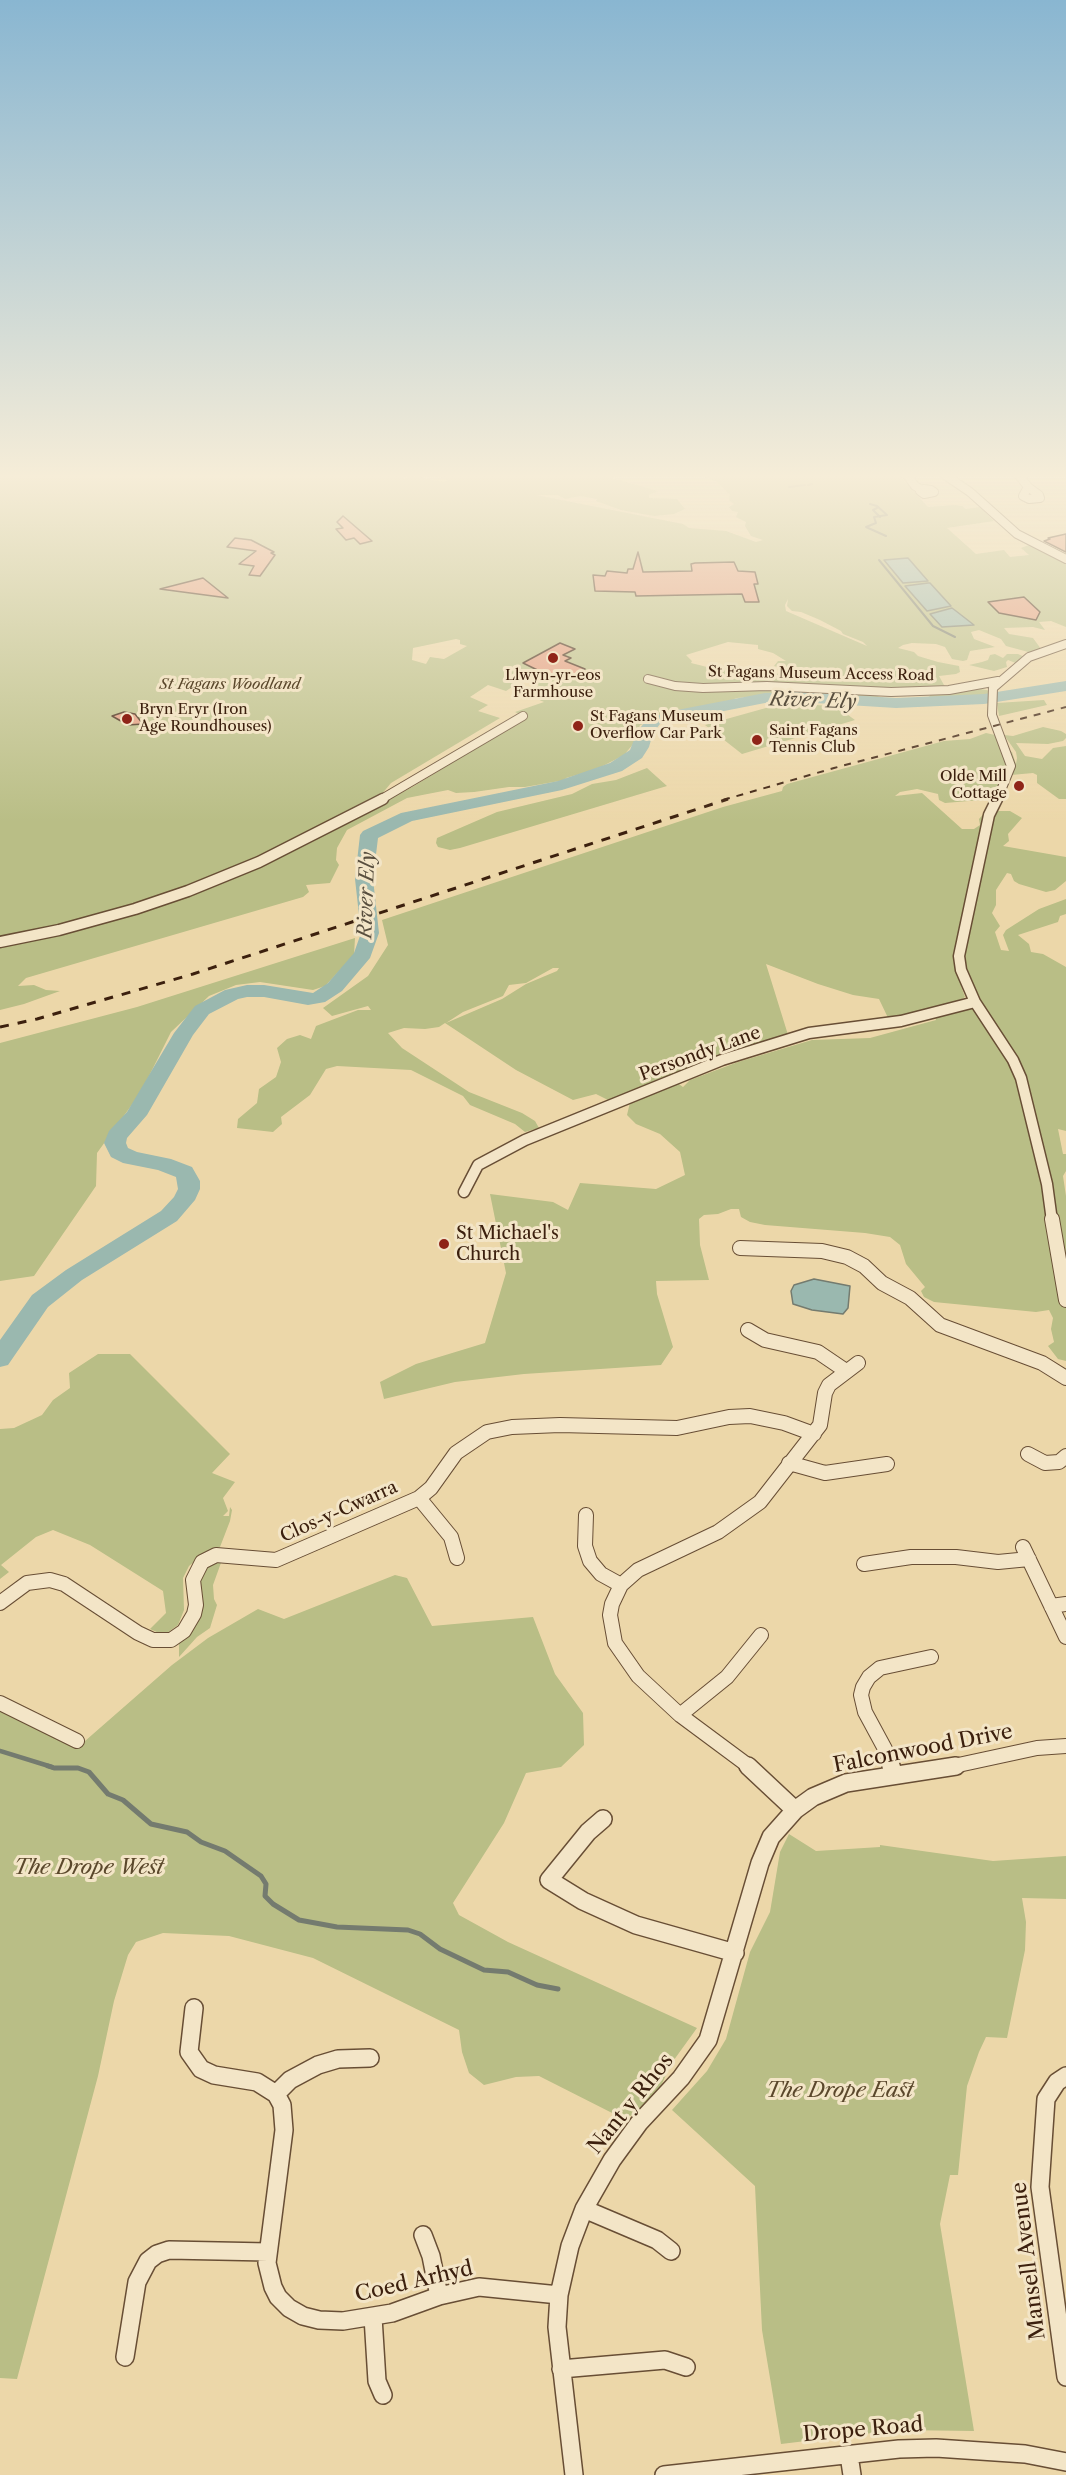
<!DOCTYPE html>
<style>
body{margin:0}
canvas{display:block;background:#ecd7a9}
</style>
<canvas width="1066" height="2475"></canvas>
<script>
const context = document.querySelector('canvas').getContext('2d');
context.lineJoin = 'round';
function paint(path, color) { context.fillStyle = color; context.fill(path, 'evenodd'); }
const shape = rows => new Path2D(rows.map(r => 'M' + r).join(''));
function stroke(path, color, width, dash) { context.strokeStyle = color; context.lineWidth = width; context.lineCap = dash ? 'butt' : 'round'; context.setLineDash(dash || []); context.stroke(path); }
function label(font, color, halo, rows, align = 'center') {
  context.font = font + ' "Libre Caslon Text",serif'; context.lineWidth = 6; context.setLineDash([]); context.textBaseline = 'middle'; context.strokeStyle = halo; context.fillStyle = color; for (const [text, x, y, turn = 0] of rows) {
    context.save(); context.translate(x, y); context.rotate((+turn || 0) * Math.PI / 180); context.textAlign = isNaN(turn) ? turn : align; if (halo) context.strokeText(text, 0, 0); context.fillText(text, 0, 0); context.restore();
  }
}
paint(shape([
 [0,475,402,475,403,479,414,476,443,482,447,481,445,478,431,475,614,475,612,478,658,491,649,495,649,498,677,499,685,509,674,514,654,516,621,510,596,501,597,499,580,496,565,499,558,495,536,495,683,524,689,528,726,531,756,542,763,540,751,536,745,526,746,522,736,517,738,512,732,511,729,507,734,504,729,500,730,495,716,481,699,475,899,475,928,507,955,505,962,506,966,509,980,507,994,521,947,528,976,554,1004,550,1010,557,1029,555,1021,548,1029,545,1066,562,1066,627,1051,621,1039,622,1045,630,1033,627,1004,628,1009,634,1033,638,1041,649,1032,653,1006,646,1001,639,979,630,971,632,974,639,995,647,970,651,967,660,963,661,952,659,945,647,936,644,912,643,903,645,898,648,914,652,918,656,938,662,959,666,960,672,956,674,939,676,944,685,951,691,946,694,981,689,991,691,989,696,934,701,928,698,931,694,867,693,894,701,887,704,869,705,858,704,850,700,836,702,827,696,816,696,813,692,807,692,812,695,811,697,802,698,797,694,781,699,770,695,737,698,734,699,736,701,733,705,721,702,703,709,688,711,677,709,661,712,660,715,649,719,651,722,640,725,634,743,624,755,597,769,566,778,565,780,525,787,509,787,474,792,456,793,448,790,407,798,347,830,337,848,336,860,339,865,330,883,306,885,309,892,303,897,26,978,18,986,34,985,46,990,60,991,24,1004,0,1010,0,946,254,869,312,842,414,786,519,722,525,717,515,712,544,702,528,695,537,689,535,688,539,685,535,684,547,676,538,670,506,691,488,685,470,697,488,705,478,711,500,718,391,783,381,795,257,859,154,899,60,925,0,938],
 [788,599,787,606,792,611,801,612,820,620,841,631,843,634,863,642,867,646,786,611,785,605],
 [456,639,460,640,460,644,467,646,444,659,430,657,426,664,412,660,413,648],
 [728,642,758,645,758,649,773,653,786,661,778,661,774,666,789,670,776,674,718,666,707,667,691,663,692,661,686,655],
 [995,654,1003,658,1007,654,1018,654,1027,658,1018,664,1008,660,1006,662,1007,667,994,671,969,665,982,662,988,660,990,655],
 [1044,700,1047,705,999,716,997,703],
 [817,705,837,707,855,720,742,754,705,725,773,706],
 [1043,727,1061,731,1066,734,1066,738,1063,741,1048,744,1016,743,1025,756,1042,759,1053,748,1066,746,1066,799,1059,799,1037,783,1037,775,1033,773,1011,775,1015,765,1009,770,994,796,981,800,945,803,939,800,938,794,917,789,900,792,895,796,922,793,962,829,974,829,980,825,979,819,986,811,1010,811,1022,818,1008,834,1009,841,1003,846,1066,857,1066,881,1055,890,1046,892,1019,884,1014,881,1011,874,1007,873,996,890,996,905,992,913,1000,926,995,932,1001,950,1009,951,1003,935,1006,930,1039,909,1066,899,1066,914,1060,916,1058,922,1018,935,1029,944,1031,952,1043,954,1066,967,1066,1131,1058,1129,1063,1154,1066,1154,1066,1171,1063,1176,1066,1196,1066,1361,1058,1359,1048,1346,1054,1342,1051,1329,1053,1318,1049,1310,1036,1312,934,1302,924,1297,921,1291,925,1287,906,1264,900,1245,890,1237,865,1233,765,1225,750,1222,741,1217,739,1209,731,1209,718,1214,704,1215,699,1219,700,1245,709,1280,656,1281,657,1294,673,1347,661,1365,524,1374,455,1382,384,1399,380,1382,416,1364,485,1343,506,1273,490,1194,553,1202,568,1210,580,1183,656,1189,685,1175,680,1152,660,1134,636,1124,627,1115,633,1090,608,1100,596,1094,573,1100,516,1070,445,1023,439,1027,425,1029,404,1028,388,1033,402,1048,469,1092,522,1113,535,1121,539,1128,525,1132,515,1124,470,1105,463,1096,411,1070,337,1066,326,1069,310,1095,281,1117,282,1124,273,1132,237,1128,238,1119,257,1103,259,1089,276,1077,281,1062,277,1048,287,1039,300,1035,311,1039,316,1026,358,1010,371,1010,368,1006,332,1016,323,1008,368,976,388,945,382,920,723,807,782,791,783,787,787,784,944,741,970,739,986,733,995,735,1002,747,1012,752,1016,764,1017,758,1016,752,1004,735,1013,736],
 [962,927,963,968,988,1015,962,999,965,997,961,986,963,985],
 [766,964,818,984,853,995,879,999,890,1022,935,1017,936,1020,870,1038,812,1040,738,1062,690,1080,683,1087,669,1077,706,1059,789,1038],
 [553,968,559,968,557,971,526,984,502,999,446,1023,463,1012,503,996,509,985,526,983],
 [647,768,667,786,460,848,450,850,438,847,436,843,437,838,497,812,572,794,592,784,616,780],
 [355,938,354,955,325,986,313,990,260,982,236,985,209,996,171,1032,141,1092,97,1153,96,1186,34,1276,0,1281,0,1043,137,1007],
 [98,1354,130,1354,230,1454,212,1473,235,1482,223,1498,228,1511,223,1516,229,1516,230,1507,232,1510,230,1521,220,1547,206,1552,189,1566,183,1578,184,1610,178,1625,167,1633,159,1633,150,1629,166,1613,163,1591,90,1545,53,1530,36,1537,1,1565,9,1572,0,1579,0,1429,14,1428,42,1415,53,1400,70,1388,69,1373],
 [222,1560,213,1585,214,1599,217,1605,210,1628,197,1637,179,1657,179,1643,188,1637,201,1614,203,1599,200,1579,209,1565],
 [395,1575,407,1578,432,1626,533,1617,555,1674,583,1713,584,1745,561,1767,526,1773,504,1823,453,1903,459,1915,508,1942,697,2028,671,2064,661,2086,636,2113,624,2119,539,2076,516,2077,484,2085,469,2073,462,2052,459,2030,313,1958,229,1936,163,1933,136,1942,128,1955,114,2001,98,2076,17,2379,0,2378,0,1710,77,1748,172,1665,208,1638,258,1609,284,1619],
 [789,1834,816,1851,880,1847,880,1845,993,1861,1066,1856,1066,1899,1022,1898,1026,1922,1025,1950,1007,2038,986,2037,979,2052,967,2086,958,2175,950,2175,940,2224,974,2431,897,2430,781,2444,762,2330,755,2186,672,2110,707,2071,726,2039,750,1952,770,1912,780,1852]
]), '#b9be86');
const water = shape([
 [908,558,928,581,903,583,884,560,908,558],
 [928,583,930,583,951,606,927,611,905,586,928,583],
 [952,608,956,611,974,625,942,627,930,614,952,608],
 [814,1279,850,1286,848,1308,843,1314,812,1310,793,1304,791,1291,794,1285,814,1279]
]);
paint(water, '#9ab8af');
stroke(water, '#747b6f', 1.5);
stroke(shape([
 [808,485,812,484],
 [789,487,805,485],
 [870,504,877,506,887,515,874,517,876,523,866,527,886,536],
 [877,508,873,510,880,517],
 [879,560,933,626,955,637]
]), '#747b6f', 2);
stroke(shape([
 [0,1751,52,1767]
]), '#747b6f', 4.5);
stroke(shape([
 [48,1766,54,1768,78,1768,89,1772,108,1794,123,1800,151,1824,187,1832,201,1842,225,1851,261,1876,266,1884,265,1896,273,1904,299,1920,337,1927,408,1930,420,1934,440,1949,484,1970,508,1972,537,1985,558,1989]
]), '#747b6f', 5);
paint(shape([
 [1066,681,1066,691,984,704,896,708,799,702,765,703,678,720,660,724,653,733,649,747,642,758,622,771,562,790,412,821,378,838,373,879,379,933,370,958,342,991,325,1002,308,1005,264,997,247,997,238,999,209,1014,193,1035,147,1115,127,1138,126,1143,128,1148,137,1152,171,1159,192,1167,200,1181,200,1189,195,1200,177,1221,82,1280,48,1307,8,1365,0,1367,0,1340,32,1295,66,1270,161,1211,174,1197,178,1189,176,1177,158,1170,123,1163,111,1157,104,1143,109,1131,127,1112,174,1033,195,1006,225,990,247,985,264,985,313,993,328,983,354,953,361,933,355,879,360,835,363,831,401,813,558,781,610,763,630,750,637,732,648,718,677,710,765,693,799,692,896,698,984,694,1066,681]
]), '#9ab8af');
const building = shape([
 [343,516,372,541,360,544,354,538,346,540,336,529,343,528,337,522,343,516],
 [1066,534,1066,552,1044,541,1050,539,1048,538,1066,534],
 [235,538,251,540,274,552,271,553,275,555,260,576,249,575,254,566,239,564,256,551,227,547,235,538],
 [638,552,643,572,692,571,691,564,695,563,734,562,738,571,755,572,758,584,754,584,759,602,745,602,742,594,636,596,635,592,595,591,593,575,605,576,607,571,627,573,628,569,633,569,638,552],
 [203,578,228,598,160,589,203,578],
 [1024,597,1040,612,1036,620,999,613,988,602,1024,597],
 [560,643,575,649,563,655,571,658,565,661,585,669,562,682,523,663,560,643],
 [124,712,135,714,143,724,128,725,112,716,124,712]
]);
paint(building, '#e3997d');
stroke(building, '#3c200e', 1.5);
const minorFar3 = shape([
 [907,475,915,486,922,490],
 [945,475,970,492,1017,534,1066,559],
 [1019,475,1028,487],
 [1028,487,1039,495,1040,498,1029,499,1023,496,1028,487],
 [924,489,931,490,934,492,924,494,920,491,924,489],
 [648,679,675,686,703,688,767,686,891,692,949,690,998,681],
 [380,800,523,716],
 [997,800,1011,766,992,715,993,688,1029,657,1066,644]
]);
const minorFar2 = shape([
 [997,799,989,815,959,956,961,970,975,1002,1013,1060,1021,1078,1047,1184,1052,1221],
 [0,942,59,930,135,909,188,891,259,862,383,799],
 [464,1192,478,1165,525,1140,722,1060,809,1033,901,1021,975,1002]
]);
const minorFar1 = shape([
 [1052,1219,1066,1300],
 [740,1248,822,1251,847,1257,864,1266,882,1283,910,1298,940,1325,1042,1363,1066,1378],
 [748,1330,765,1340,818,1352,846,1371],
 [1028,1454,1045,1463,1059,1462,1066,1456],
 [789,1463,825,1473,887,1464],
 [419,1498,451,1537,457,1558],
 [586,1515,585,1546,590,1561,601,1574,621,1585],
 [1023,1547,1066,1637],
 [864,1564,911,1557,956,1557,998,1562,1029,1559],
 [0,1603,27,1583,50,1580,64,1584,138,1633,153,1640,171,1640,184,1631,194,1614,196,1605,193,1580,202,1562,216,1555,276,1560,419,1498,431,1488,456,1453,487,1432,512,1427,560,1425,677,1428,729,1417,750,1416,784,1423,814,1434],
 [1051,1606,1066,1604],
 [0,1703,77,1741],
 [680,1715,727,1677,761,1635],
 [750,1767,680,1715,638,1676,615,1643,610,1615,612,1604,621,1585,638,1570,718,1532,760,1502,820,1425,825,1393,829,1385,858,1363],
 [891,1767,885,1749,865,1712,861,1695,863,1687,869,1677,880,1668,931,1657],
 [949,1767,1037,1748,1066,1746]
]);
const minor = shape([
 [748,1766,795,1810],
 [891,1766,894,1775],
 [603,1819,588,1832,549,1880,583,1901,636,1925,735,1953],
 [194,2008,189,2052,201,2069,214,2075,257,2082,276,2094,282,2105,284,2130,267,2263,273,2287,278,2297,289,2308,303,2316,319,2320,343,2321,392,2313,439,2296,479,2287,559,2295],
 [1066,2076,1057,2082,1046,2099,1040,2187,1066,2377],
 [276,2094,290,2080,318,2065,338,2059,370,2058],
 [584,2209,657,2240,671,2251],
 [423,2235,431,2256,439,2296],
 [373,2317,377,2381,383,2395],
 [125,2357,137,2282,148,2261,157,2254,169,2250,268,2252],
 [561,2369,665,2360,686,2367],
 [849,2455,852,2475],
 [574,2475,557,2327,559,2295,570,2246,584,2209,612,2160,639,2123,681,2078,708,2040,760,1863,771,1837,795,1810,813,1797,846,1783,956,1766],
 [664,2475,899,2449,936,2448,1025,2454,1066,2462]
]);
stroke(minorFar3, '#684e35', 10);
stroke(minorFar2, '#684e35', 13);
stroke(minorFar1, '#684e35', 16);
stroke(minor, '#684e35', 20);
stroke(minorFar3, '#f3e5c7', 8);
stroke(minorFar2, '#f3e5c7', 10);
stroke(minorFar1, '#f3e5c7', 14);
stroke(minor, '#f3e5c7', 17);
stroke(shape([
 [723,800,834,768,1066,707]
]), '#3c200e', 2, [7, 7]);
stroke(shape([
 [0,1027,37,1019,193,974,728,799]
]), '#3c200e', 3, [9, 9]);
const sky = context.createLinearGradient(0, 0, 0, 822);
sky.addColorStop(0, '#89b6d1');
sky.addColorStop(0.58, '#f6edd8');
sky.addColorStop(1, '#f6edd800');
context.fillStyle = sky;
context.fillRect(0, 0, 1066, 822);
for (const [x, y, r, color] of [
 [553,658,6,"#8f2418"],
 [127,719,6,"#8f2418"],
 [578,726,6,"#8f2418"],
 [757,740,6,"#8f2418"],
 [1019,786,6,"#8f2418"],
 [444,1244,6,"#8f2418"]
]) { const dot = new Path2D(); dot.arc(x, y, r, 0, 2 * Math.PI); context.fillStyle = color; context.fill(dot); stroke(dot, '#f3e5c7', 2); }
label('15px', '#3c200e', '#f3e5c7', [
 ["St Fagans Museum Access Road",821,674,1]
]);
label('15px', '#3c200e', '#f3e5c7', [
 ["Llwyn-yr-eos",553,676,"center"],
 ["Farmhouse",553,693,"center"],
 ["Bryn Eryr (Iron",139,710],
 ["Age Roundhouses)",139,727],
 ["St Fagans Museum",590,717],
 ["Overflow Car Park",590,734],
 ["Saint Fagans",769,731],
 ["Tennis Club",769,748],
 ["Olde Mill",1007,777,"right"],
 ["Cottage",1007,794,"right"]
], 'left');
label('italic 15px', '#5b482c', '#f3e5c7', [
 ["St Fagans Woodland",230,685]
]);
label('18px', '#3c200e', '#f3e5c7', [
 ["Persondy Lane",700,1054,-20],
 ["Clos-y-Cwarra",339,1512,-24]
]);
label('18px', '#3c200e', '#f3e5c7', [
 ["St Michael's",456,1234],
 ["Church",456,1255]
], 'left');
label('italic 20px', '#584e3e', '#f3e5c7', [
 ["River Ely",813,701,2],
 ["River Ely",367,895,-88]
]);
label('21px', '#3c200e', '#f3e5c7', [
 ["Falconwood Drive",923,1749,-11],
 ["Nant y Rhos",631,2104,-51],
 ["Mansell Avenue",1029,2261,-97],
 ["Coed Arhyd",414,2282,-13],
 ["Drope Road",863,2430,-5]
]);
label('italic 21px', '#5b482c', '#f3e5c7', [
 ["The Drope West",89,1868],
 ["The Drope East",840,2091]
]);
</script>
